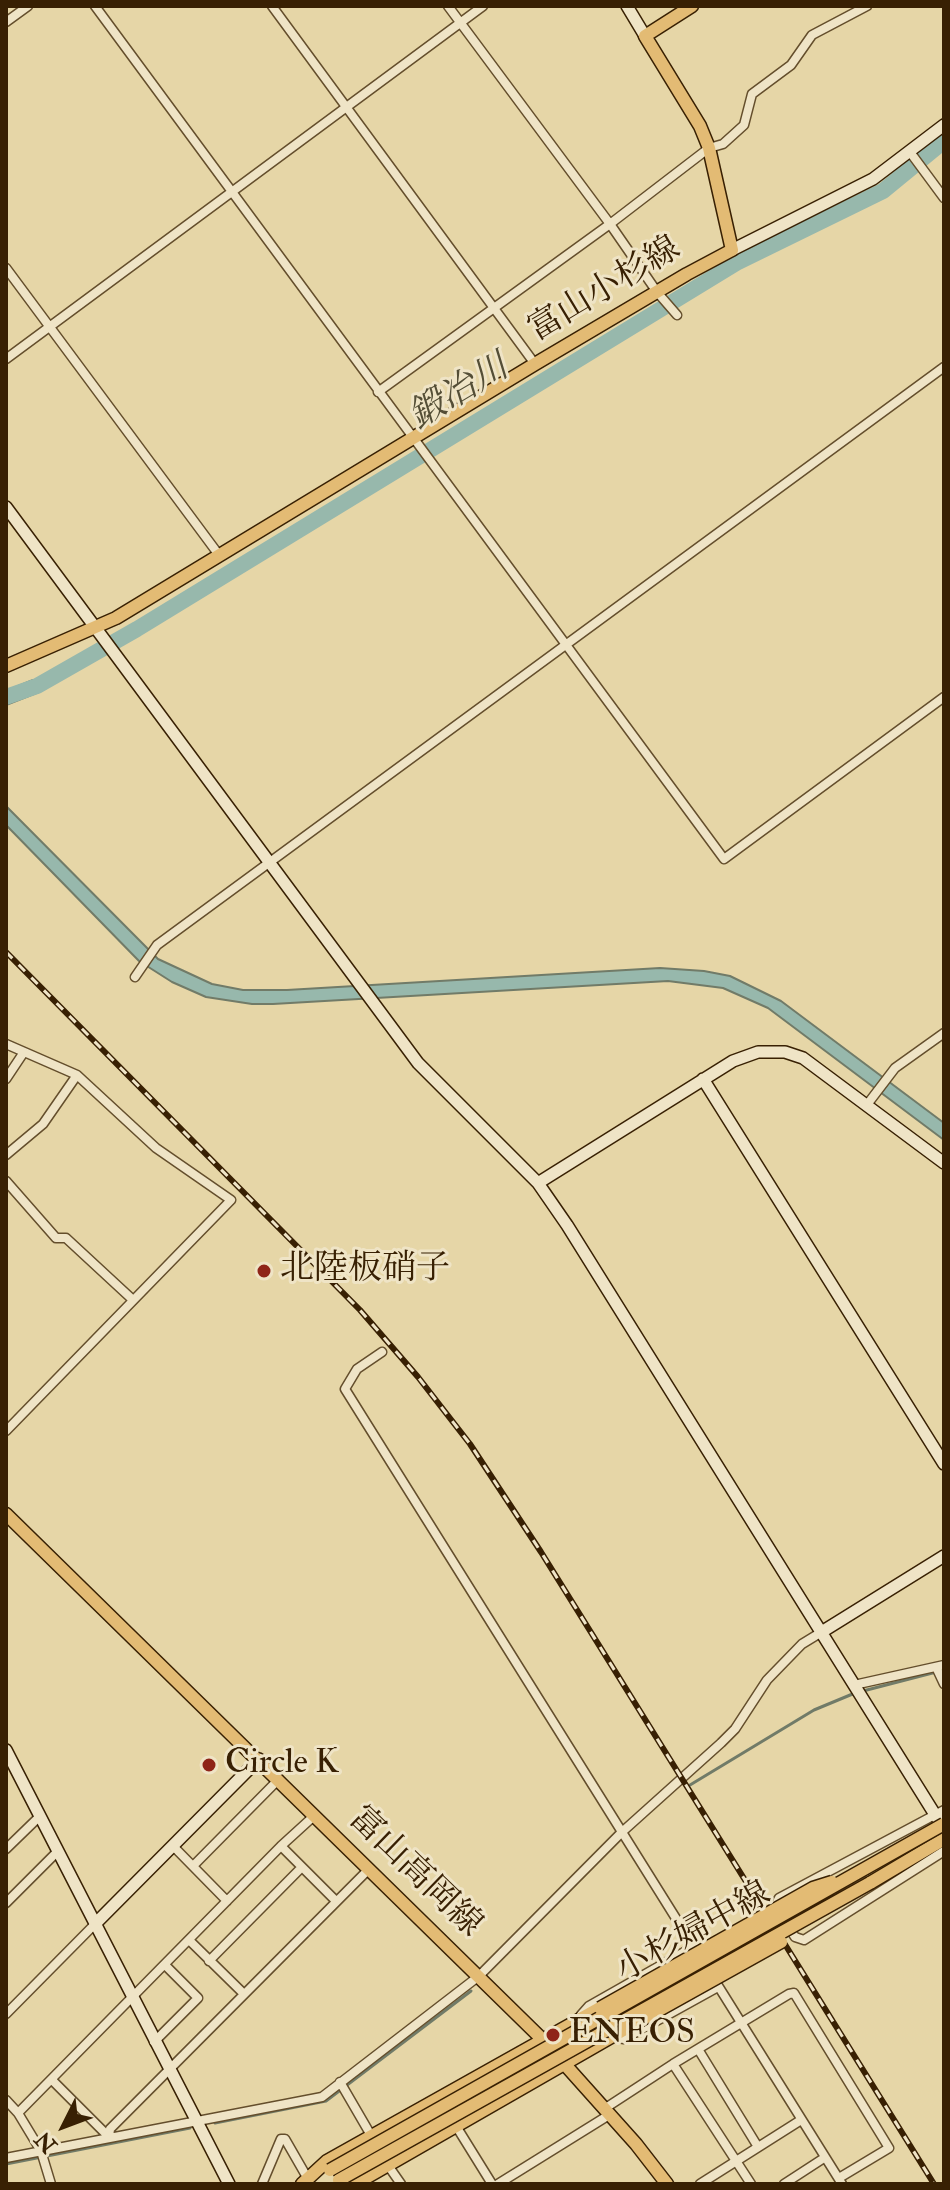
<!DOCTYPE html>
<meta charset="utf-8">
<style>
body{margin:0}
#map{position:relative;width:950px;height:2190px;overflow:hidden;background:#e6d6a7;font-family:"IM FELL Double Pica",serif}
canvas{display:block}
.frame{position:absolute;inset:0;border:8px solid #382003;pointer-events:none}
.north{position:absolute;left:24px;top:2086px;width:80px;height:80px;-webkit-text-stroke:6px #efe4c6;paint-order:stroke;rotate:228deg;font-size:22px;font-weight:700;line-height:32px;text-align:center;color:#382003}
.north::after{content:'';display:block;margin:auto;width:28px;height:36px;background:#382003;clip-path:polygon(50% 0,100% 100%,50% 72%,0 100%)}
</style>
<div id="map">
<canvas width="950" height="2190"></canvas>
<div class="frame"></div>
<div class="north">N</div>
</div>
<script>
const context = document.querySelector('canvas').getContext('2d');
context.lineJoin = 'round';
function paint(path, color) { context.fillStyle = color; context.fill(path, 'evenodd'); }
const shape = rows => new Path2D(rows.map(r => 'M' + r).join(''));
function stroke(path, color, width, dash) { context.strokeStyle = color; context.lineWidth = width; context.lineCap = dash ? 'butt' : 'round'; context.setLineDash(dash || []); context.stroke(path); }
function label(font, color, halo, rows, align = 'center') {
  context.font = font + ' "IM FELL Double Pica","Noto Serif JP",serif'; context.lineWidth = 6; context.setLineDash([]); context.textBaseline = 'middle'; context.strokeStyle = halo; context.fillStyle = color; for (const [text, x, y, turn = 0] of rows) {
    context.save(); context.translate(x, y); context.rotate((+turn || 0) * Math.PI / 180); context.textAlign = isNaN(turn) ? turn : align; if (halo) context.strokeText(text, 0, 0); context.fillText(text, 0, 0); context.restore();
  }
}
const water = shape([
 [33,680,39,692,6,705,6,691,33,680],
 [6,806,158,959,212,984,243,990,287,990,660,968,704,971,730,976,781,1001,944,1123,944,1140,768,1008,723,988,668,981,273,1004,252,1004,206,997,172,982,139,961,6,825,6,806]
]);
paint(water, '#97b8ac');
stroke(water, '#717b68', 2);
stroke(shape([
 [863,1691,944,1670],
 [690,1785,814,1710,855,1693],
 [215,2123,326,2101,471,1991],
 [6,2164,190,2128]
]), '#717b68', 3);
stroke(shape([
 [6,697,37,686,137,629,738,262,883,191,944,141]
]), '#97b8ac', 16);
const street = shape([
 [95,6,724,859,944,697],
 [272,6,535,364],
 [448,6,610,224,657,292,677,315],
 [6,22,28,6],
 [910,152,944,198],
 [6,268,219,555],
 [6,359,483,6],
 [378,392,610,224,709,148,723,144,744,125,752,94,791,65,812,35,867,6],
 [135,977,157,945,944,367],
 [6,1044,77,1075,156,1148,231,1200,6,1431],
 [6,1079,24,1052],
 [866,1106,895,1068,944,1033],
 [6,1155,43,1124,77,1075],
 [6,1181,56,1238,66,1238,133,1300],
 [382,1352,357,1369,345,1389,842,2184],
 [936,1667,944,1684],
 [854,1685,944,1665],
 [944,1810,779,1898,775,1906,795,1937,804,1940,944,1851],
 [173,1846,227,1901],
 [281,1846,336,1901],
 [6,1849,40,1816],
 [193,1866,279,1779],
 [6,1903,58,1851],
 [189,1940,244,1994],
 [209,1961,302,1867],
 [6,2014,95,1924],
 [581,2015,589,2006,693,1947],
 [612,2037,624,2039,718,1987],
 [154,2042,198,1998,165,1965],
 [698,2049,758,2147],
 [673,2064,751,2184],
 [52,2080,109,2137,110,2129,368,1870],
 [340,2082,372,2137],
 [6,2100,18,2113,41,2151,51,2184],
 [604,2109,673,2064,789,1994,794,1993,889,2148,839,2178],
 [18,2113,281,1846,315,1815],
 [456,2126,492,2184],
 [6,2158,322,2097,479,1976,622,1832,721,1743,735,1729,767,1680,802,1644,820,1633],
 [387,2164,401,2184],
 [262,2184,281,2139,285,2139,308,2179],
 [498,2184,609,2115],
 [700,2184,801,2120],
 [784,2184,824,2158]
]);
const secondary = shape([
 [627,6,645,36],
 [732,250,873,179,944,125],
 [6,507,418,1063,538,1183,567,1225,944,1829],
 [703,1079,944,1464],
 [538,1183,733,1061,758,1052,785,1052,803,1058,944,1163],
 [820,1633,944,1556],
 [6,1750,229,2184],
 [95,1924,259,1759]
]);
const primary = shape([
 [6,666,116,618,535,364,687,274,732,250,709,148,700,126,645,36,692,6],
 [6,1514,543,2040,636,2144,667,2184],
 [870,1883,944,1839],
 [302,2184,327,2161,600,2008],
 [355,2184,625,2029]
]);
stroke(street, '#644e2c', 11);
stroke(secondary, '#382003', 14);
stroke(primary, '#382003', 15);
stroke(street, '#efe4c6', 8);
stroke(secondary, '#efe4c6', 11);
stroke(primary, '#e3bb74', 12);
const rail = shape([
 [6,952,360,1310,418,1377,470,1444,541,1552,934,2184]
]);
stroke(rail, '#382003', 6);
stroke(rail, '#efe4c6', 3, [9]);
const primaryBridge = shape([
 [600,2008,813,1888,832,1882],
 [625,2029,781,1942],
 [330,2170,944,1824],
 [339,2180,870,1883]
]);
stroke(primaryBridge, '#382003', 15, []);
stroke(primaryBridge, '#e3bb74', 12);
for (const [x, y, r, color] of [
 [264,1271,8,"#8f2418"],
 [209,1765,8,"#8f2418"],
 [553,2035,8,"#8f2418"]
]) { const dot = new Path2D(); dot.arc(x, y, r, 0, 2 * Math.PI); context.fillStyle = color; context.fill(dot); stroke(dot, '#efe4c6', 3); }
label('34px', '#382003', '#efe4c6', [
 ["富山小杉線",605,291,-31],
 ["富山高岡線",414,1873,44],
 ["小杉婦中線",694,1934,-29]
]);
label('34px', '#382003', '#efe4c6', [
 ["北陸板硝子",280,1271],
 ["Circle K",225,1765],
 ["ENEOS",569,2035]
], 'left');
label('italic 36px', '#544e36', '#efe4c6', [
 ["鍛冶川",460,394,-31]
]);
</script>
